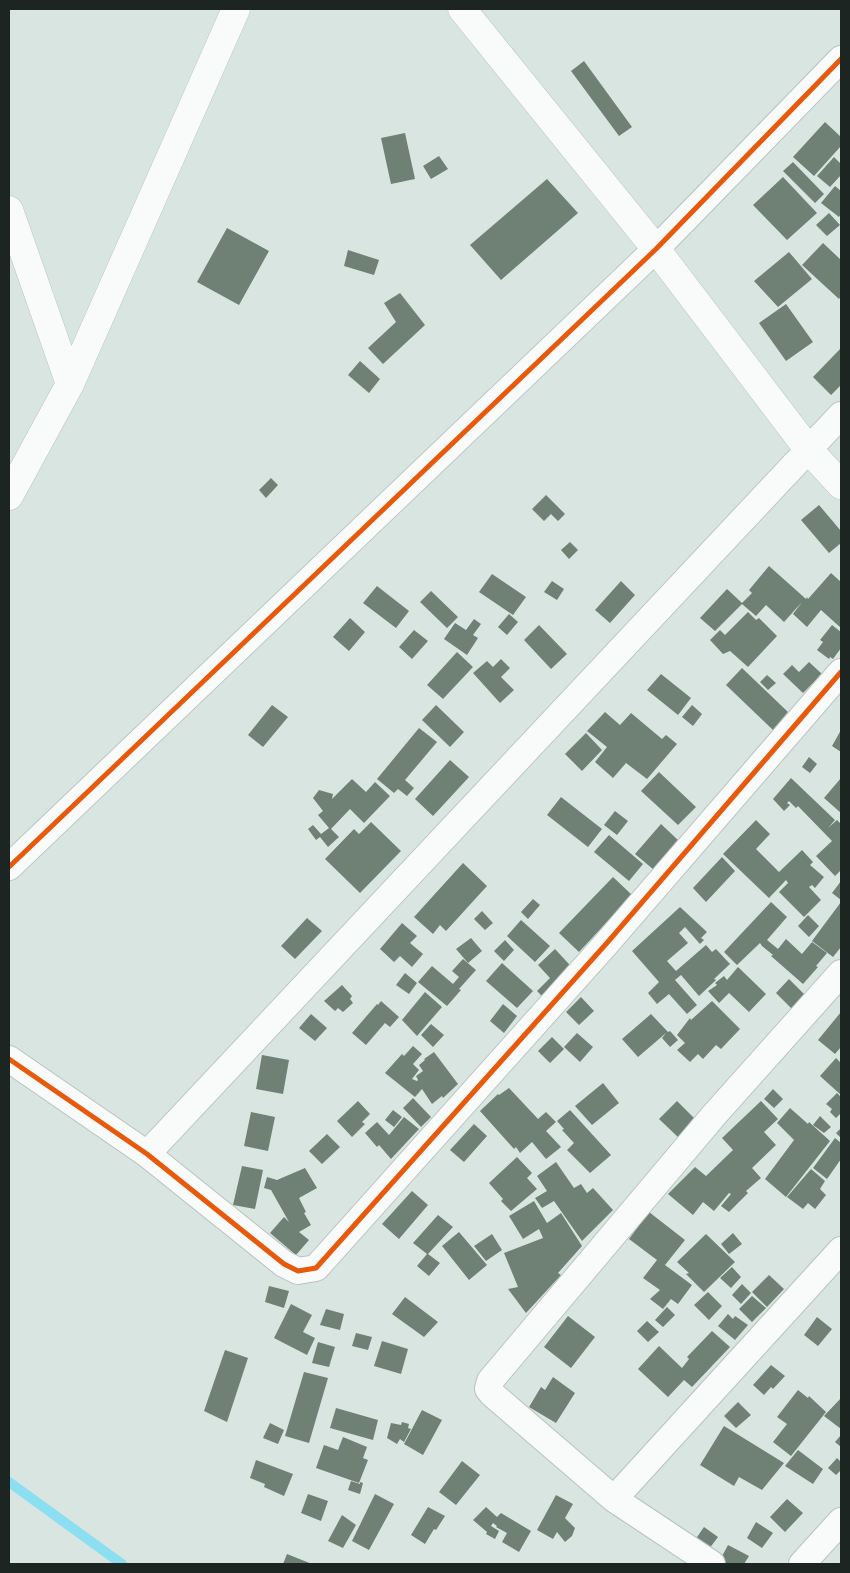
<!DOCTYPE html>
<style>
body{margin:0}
#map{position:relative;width:850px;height:1573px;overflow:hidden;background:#d9e5e0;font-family:"Varela Round",sans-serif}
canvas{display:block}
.frame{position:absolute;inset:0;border:10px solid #1c2521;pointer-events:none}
</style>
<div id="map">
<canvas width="850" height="1573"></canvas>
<div class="frame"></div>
</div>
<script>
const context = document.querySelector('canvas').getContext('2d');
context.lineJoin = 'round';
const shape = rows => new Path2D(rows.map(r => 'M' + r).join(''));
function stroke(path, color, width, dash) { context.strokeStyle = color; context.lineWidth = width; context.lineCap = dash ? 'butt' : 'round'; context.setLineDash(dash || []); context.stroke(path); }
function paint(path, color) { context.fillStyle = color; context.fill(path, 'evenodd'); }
stroke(shape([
 [9,1482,122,1564]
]), '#8cdff1', 10);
paint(shape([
 [584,61,632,127,619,136,571,71],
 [825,122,841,137,841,146,814,176,793,157],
 [405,133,415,179,391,184,381,138],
 [439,156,448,169,431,179,423,166],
 [834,157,841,164,841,175,830,187,817,176],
 [793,162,824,194,815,203,783,171],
 [783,177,817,213,787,240,753,205],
 [547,179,578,213,501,280,470,245],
 [835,186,841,191,841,214,839,217,821,203],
 [829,213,840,225,827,236,816,225],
 [227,228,269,251,239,305,197,282],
 [823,243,841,260,841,296,839,299,802,265],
 [348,250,379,260,374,275,344,266],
 [789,252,812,279,778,307,754,281],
 [400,293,425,325,383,364,368,348,396,322,384,303],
 [786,304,813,342,786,361,759,323],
 [841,348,841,385,831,395,813,377],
 [360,361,380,379,369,393,348,375],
 [271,478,278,485,266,498,259,490],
 [546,495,565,514,558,521,551,514,544,521,532,509],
 [819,505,841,531,841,543,829,553,801,520],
 [570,542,578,550,569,559,561,550],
 [769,566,806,599,807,597,808,599,831,573,841,582,841,628,821,610,807,627,793,614,802,602,784,622,766,605,756,616,742,604,715,631,700,618,727,589,742,603,752,593,749,590],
 [492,574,526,597,513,615,479,592],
 [552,581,564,589,557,600,544,592],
 [621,581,635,595,610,623,595,610],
 [377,586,409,611,396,628,363,603],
 [431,591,458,617,447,628,420,602],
 [748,612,756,620,759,618,777,636,748,667,730,651,723,654,710,640,720,630,725,635],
 [509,614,518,622,507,635,498,627],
 [350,618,365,632,349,651,333,637],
 [474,619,481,624,473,635,478,638,467,655,444,639,455,623,466,630],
 [539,625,567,654,551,669,524,640],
 [832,625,841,632,841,648,833,659,830,657,829,659,817,650,823,642,820,640],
 [414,630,428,641,412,659,399,647],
 [457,652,473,667,443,699,427,685],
 [501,659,510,668,501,677,514,690,500,703,473,673,487,661,493,667],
 [809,662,822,674,803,693,783,674,792,665,799,672],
 [742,668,788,712,773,730,726,685],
 [661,674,691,698,678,715,647,690],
 [767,675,776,683,768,690,760,682],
 [272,705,288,717,263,747,248,735],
 [436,705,464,732,450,747,422,720],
 [692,705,702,714,693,726,682,717],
 [605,712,620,725,631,713,662,739,666,735,677,744,647,779,626,763,613,778,595,762,607,747,587,731],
 [419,728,437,742,405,780,414,788,407,796,398,789,394,793,377,779],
 [841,730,841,752,832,746],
 [586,733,602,750,582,771,565,754],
 [809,757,817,764,810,773,802,767],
 [450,760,469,777,433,816,415,799],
 [659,772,696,807,678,825,641,791],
 [791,778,835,820,828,828,837,820,841,824,840,834,841,836,841,870,835,876,816,856,832,841,798,806,796,808,789,801,787,803,790,805,784,811,773,799],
 [841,778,841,813,824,798],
 [352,779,366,792,375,782,390,796,364,823,350,809,331,829,339,837,328,847,320,837,316,840,308,829,313,825,321,834,329,828,318,815,323,811,313,798,319,790,333,794,332,799],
 [561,797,602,829,588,847,547,815],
 [615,811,628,821,617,835,604,825],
 [756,820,770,834,756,849,779,872,802,850,813,862,810,865,824,877,815,888,812,885,809,887,821,900,804,917,779,892,788,883,786,880,769,898,723,854],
 [371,822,401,851,360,893,325,859,354,829,359,834],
 [661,824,679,841,654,870,635,854],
 [609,835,643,864,629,881,594,852],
 [722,857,735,871,706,902,693,888],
 [463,863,487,886,446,931,440,925,433,934,414,917],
 [613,877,632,895,579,952,559,933],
 [841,881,841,900,832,893],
 [533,899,540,905,528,919,521,912],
 [771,902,787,917,767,940,778,949,786,939,802,954,812,942,827,953,816,966,818,967,803,984,771,956,773,955,762,946,765,942,762,946,760,943,737,965,724,952],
 [841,902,841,947,833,957,812,941],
 [680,907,707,932,701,938,704,940,700,944,685,927,679,933,688,943,667,961,676,971,706,945,712,952,716,949,730,964,714,979,716,980,699,996,681,975,664,989,675,980,697,1005,687,1014,669,994,657,1004,648,993,659,982,632,951],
 [482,911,493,923,485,930,474,919],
 [808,915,819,926,809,937,798,926],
 [307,918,322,931,295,959,281,946],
 [521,920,550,946,535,962,507,936],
 [402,923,417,936,410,943,423,954,412,967,400,956,394,962,380,949],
 [471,938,482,951,468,963,456,949],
 [505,940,514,950,504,961,494,951],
 [555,949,580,976,550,1004,537,991,550,978,538,965],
 [463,959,476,970,459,989,461,990,447,1006,418,982,432,966,453,984,459,977,452,971],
 [502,963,533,991,517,1008,486,981],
 [738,967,766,994,749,1012,729,993,719,1003,708,991,717,985,715,983,724,976,727,980],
 [405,973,417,983,409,994,396,985],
 [789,979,806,996,793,1010,776,993],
 [342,985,352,996,350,999,353,1003,343,1012,338,1008,335,1011,324,1001],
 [425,992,442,1007,417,1036,402,1020],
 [581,997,594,1011,579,1025,566,1012],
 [381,1001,399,1017,390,1027,385,1023,366,1045,352,1033,377,1004,378,1005],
 [712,1001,740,1029,721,1049,716,1045,703,1059,698,1054,690,1062,677,1050,685,1043,677,1035,690,1018,691,1020],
 [503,1004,517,1016,504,1033,490,1021],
 [841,1012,841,1047,835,1054,818,1040],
 [311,1014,327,1028,315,1041,299,1028],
 [651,1014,668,1032,670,1031,678,1040,670,1047,662,1038,666,1033,638,1057,622,1039],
 [431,1024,444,1035,433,1047,421,1035],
 [577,1033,593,1047,580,1062,564,1047],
 [552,1037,564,1049,550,1063,538,1051],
 [413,1046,422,1054,413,1064,419,1070,412,1079,417,1081,418,1080,416,1076,423,1071,419,1065,425,1060,424,1059,434,1052,458,1084,443,1098,442,1096,432,1104,422,1089,415,1097,385,1073,402,1054,404,1056],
 [262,1055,289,1060,283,1094,256,1089],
 [836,1058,841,1063,841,1095,820,1076],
 [603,1083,619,1103,592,1125,575,1106],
 [509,1088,538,1119,546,1112,556,1122,546,1131,561,1147,546,1159,532,1142,520,1153,516,1147,514,1149,480,1111,498,1094,499,1095],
 [773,1089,783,1099,774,1108,764,1099],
 [837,1093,841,1097,841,1113,836,1118,830,1112,832,1109,826,1104],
 [413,1098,431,1117,421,1127,403,1108],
 [358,1101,370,1114,362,1122,365,1124,352,1137,337,1121],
 [677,1101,696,1120,679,1138,659,1119],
 [761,1101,778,1119,764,1132,776,1145,752,1168,761,1178,746,1191,748,1193,729,1212,721,1206,731,1194,729,1193,714,1211,703,1202,693,1215,668,1194,695,1167,706,1176,733,1150,722,1138],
 [790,1108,808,1124,809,1122,830,1141,786,1197,765,1179,794,1140,777,1123],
 [393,1110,402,1117,394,1127,385,1120],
 [570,1110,611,1155,590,1173,567,1150,574,1143,562,1130,564,1129,557,1121],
 [251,1112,275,1117,268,1151,244,1146],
 [820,1116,831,1127,824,1133,813,1125],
 [404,1117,419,1129,391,1159,379,1145,377,1147,365,1133,377,1122,389,1135],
 [474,1124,487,1136,464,1162,450,1150],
 [841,1128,841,1138,836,1133],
 [327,1134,340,1147,322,1164,309,1151],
 [835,1138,841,1143,841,1159,827,1179,813,1168],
 [517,1157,532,1173,527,1178,537,1189,511,1211,501,1201,503,1199,489,1183],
 [556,1162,574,1188,581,1184,587,1193,593,1188,613,1210,582,1241,554,1201,542,1208,535,1198,547,1191,537,1176],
 [242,1166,263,1170,255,1209,233,1205],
 [305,1168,317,1188,299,1198,306,1212,304,1213,311,1225,299,1232,309,1240,296,1255,270,1233,284,1217,289,1222,271,1190,264,1188,267,1177,277,1180],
 [811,1169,825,1181,820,1189,826,1195,815,1209,808,1203,803,1209,787,1197],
 [412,1191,428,1205,399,1239,382,1224],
 [534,1201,547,1223,561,1213,582,1246,558,1273,561,1275,526,1313,508,1289,518,1287,504,1253,543,1238,539,1229,523,1239,509,1216],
 [649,1212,685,1240,665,1265,692,1285,678,1304,671,1299,663,1309,650,1299,660,1290,643,1278,657,1260,629,1239],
 [438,1215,453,1227,428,1254,440,1263,429,1276,417,1266,427,1254,413,1243],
 [459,1232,487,1265,469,1280,442,1246],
 [733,1233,742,1244,729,1254,721,1244],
 [492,1234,502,1250,486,1261,474,1246],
 [706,1234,735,1262,704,1292,686,1274,689,1273,677,1262],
 [732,1267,741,1277,731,1288,720,1278],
 [769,1275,784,1289,767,1307,752,1292],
 [742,1284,751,1293,741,1304,732,1295],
 [269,1286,289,1291,284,1308,265,1302],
 [708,1292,722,1306,709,1320,694,1305],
 [752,1296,766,1308,752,1322,739,1309],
 [405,1297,438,1322,424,1337,392,1314],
 [291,1304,312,1315,303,1332,315,1338,307,1355,274,1338],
 [667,1307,675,1315,663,1327,655,1320],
 [326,1309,344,1314,340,1330,320,1325],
 [728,1314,733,1319,735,1316,748,1325,735,1340,718,1326],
 [568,1316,595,1337,571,1368,544,1347],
 [817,1317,832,1329,818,1346,804,1335],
 [647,1321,659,1332,648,1342,637,1331],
 [712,1331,730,1347,692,1387,684,1380,668,1397,638,1369,659,1346,682,1368,689,1359,687,1357],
 [356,1333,372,1337,368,1350,352,1346],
 [382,1341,408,1349,401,1374,374,1366],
 [318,1342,335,1347,329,1367,312,1363],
 [225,1350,248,1358,227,1422,204,1411],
 [771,1365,785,1376,773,1389,771,1387,764,1395,753,1385],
 [304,1372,328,1378,309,1443,285,1436],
 [553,1377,575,1393,556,1423,529,1407,541,1387,545,1390],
 [798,1390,808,1398,809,1396,826,1412,791,1456,773,1442,787,1424,777,1417],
 [841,1398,841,1429,824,1416],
 [738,1402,751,1415,736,1428,724,1416],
 [336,1408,378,1420,373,1440,330,1428],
 [422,1410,442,1420,423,1455,404,1444],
 [402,1422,409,1424,408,1428,411,1429,404,1442,400,1439,397,1444,387,1438,391,1423,401,1425],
 [270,1423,284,1430,278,1444,263,1438],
 [724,1426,784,1463,762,1490,739,1477,734,1486,700,1465],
 [841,1435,841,1447,835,1442],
 [343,1437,367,1447,363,1458,368,1460,359,1483,316,1468,324,1445,338,1450],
 [798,1450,823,1469,813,1484,785,1466],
 [837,1458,841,1462,841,1470,836,1475,828,1468],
 [256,1460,293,1474,284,1496,264,1487,265,1484,250,1478],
 [462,1461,480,1475,456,1505,439,1492],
 [351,1481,360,1484,360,1482,363,1483,360,1494,348,1490],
 [308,1494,328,1501,321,1521,301,1513],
 [375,1494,394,1504,369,1550,352,1541],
 [556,1495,573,1504,565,1518,575,1528,572,1536,565,1542,557,1532,553,1539,537,1530],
 [787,1499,803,1513,785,1532,770,1517],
 [428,1507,445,1516,436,1530,434,1529,425,1544,411,1535],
 [486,1507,497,1517,501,1513,531,1531,519,1552,502,1542,507,1533,496,1527,497,1526,493,1523,491,1526,499,1531,495,1539,486,1534,487,1532,473,1520],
 [342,1515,356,1525,343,1548,328,1541],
 [756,1522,773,1533,762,1548,747,1538],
 [704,1527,718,1537,706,1553,693,1543],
 [728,1545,749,1556,744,1564,723,1564,719,1562],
 [287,1554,312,1564,283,1564]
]), '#6e8174');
const minor = shape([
 [9,867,656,249,841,59],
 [9,1059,147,1154,284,1264,298,1271,316,1268,606,944,841,672],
 [147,1154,841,415],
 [614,1499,841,1250],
 [712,1564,614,1499,492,1394,488,1389,490,1381,715,1114,841,973],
 [802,1564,841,1521]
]);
const tertiary = shape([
 [462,9,656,249,808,449,841,485],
 [9,210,70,384],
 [9,496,70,384,236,9]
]);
stroke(minor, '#b8c2be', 28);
stroke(tertiary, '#b8c2be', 29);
stroke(minor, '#f9fbfa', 26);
stroke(tertiary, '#f9fbfa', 28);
stroke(shape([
 [9,867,656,249,841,59],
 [9,1059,147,1154,284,1264,298,1271,316,1268,606,944,841,672]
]), '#e8590c', 5);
</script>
